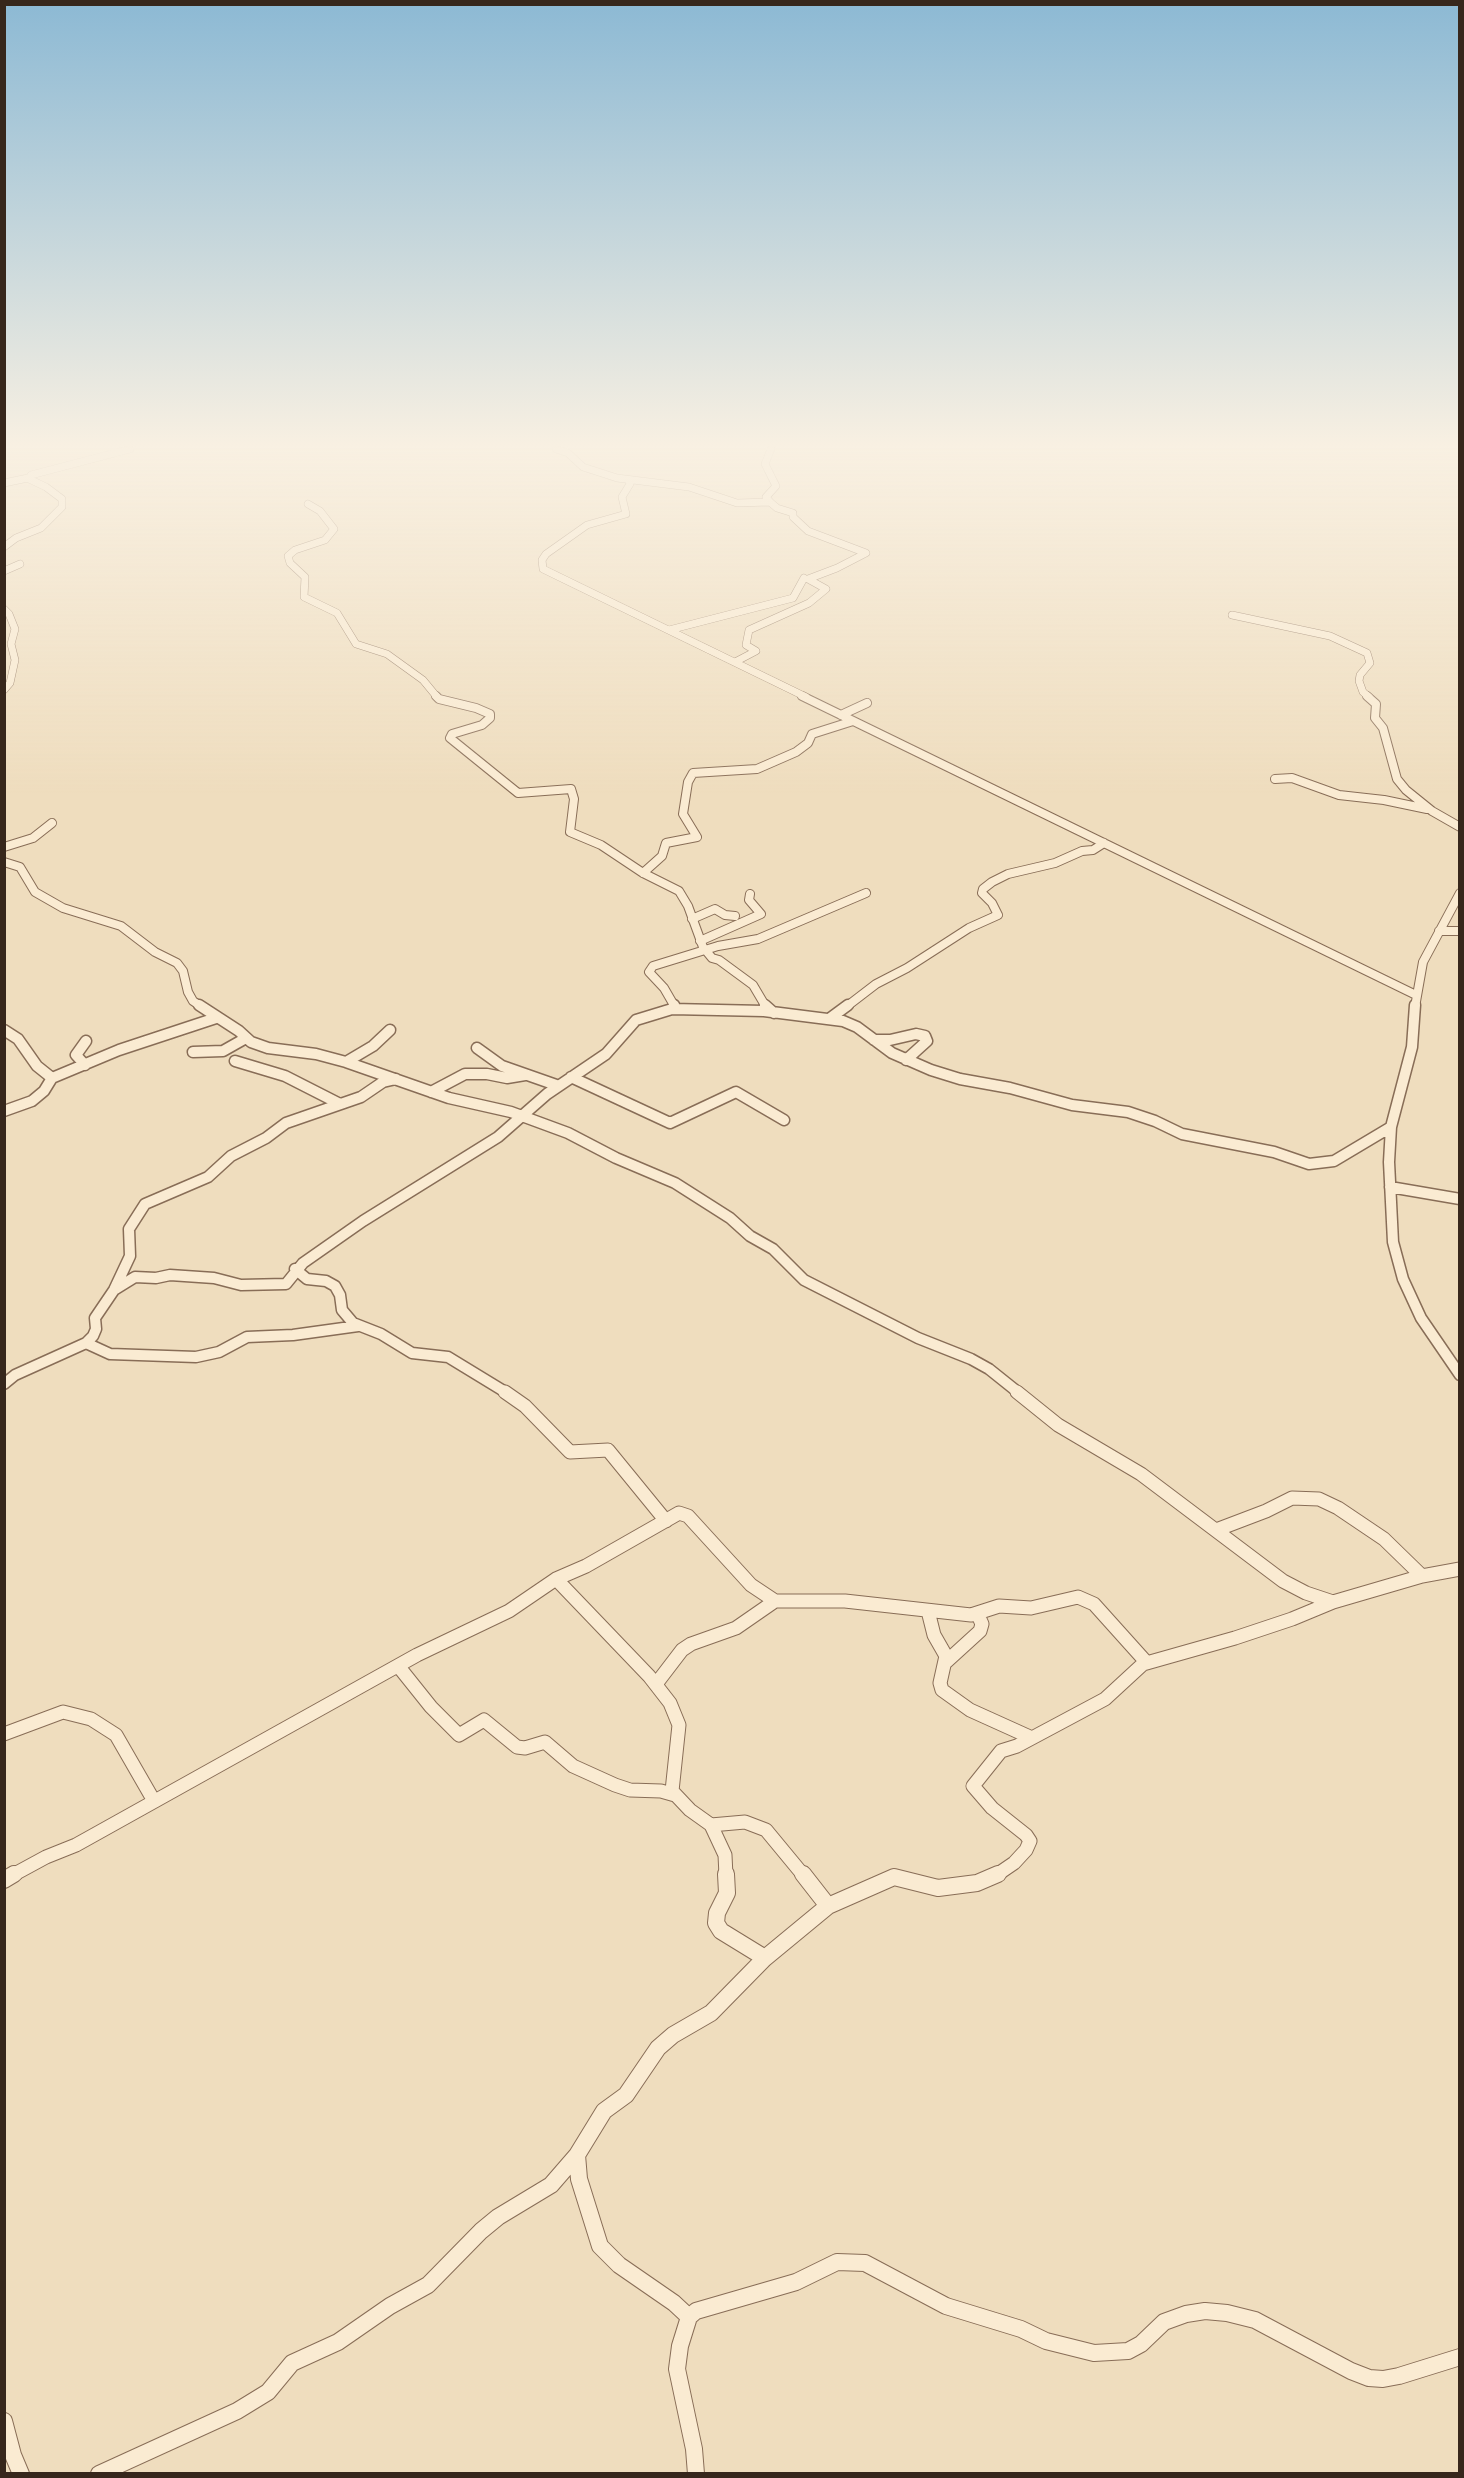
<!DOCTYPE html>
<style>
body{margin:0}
#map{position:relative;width:1464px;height:2478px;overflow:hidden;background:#efddbe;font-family:Merriweather,serif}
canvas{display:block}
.frame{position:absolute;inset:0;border:6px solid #37271c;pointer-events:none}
</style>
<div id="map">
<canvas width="1464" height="2478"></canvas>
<div class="frame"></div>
</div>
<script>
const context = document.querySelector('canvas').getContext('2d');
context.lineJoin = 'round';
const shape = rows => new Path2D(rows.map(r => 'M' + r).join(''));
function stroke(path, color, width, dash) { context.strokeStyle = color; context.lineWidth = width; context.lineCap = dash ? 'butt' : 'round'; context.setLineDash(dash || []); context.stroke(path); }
const minorFar4 = shape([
 [556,449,568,453,583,467,617,478,689,487,737,503,770,502],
 [629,481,630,484,622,497,626,514,587,525,546,554,542,560,543,569,806,697],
 [4,483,28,478],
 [308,504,320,511,334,529,325,540,295,550,288,556,290,563,305,577,304,597,337,613,356,644,387,654,423,680,437,697],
 [4,547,16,538,41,528,62,507,62,499,46,487,29,479,31,475,130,449],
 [4,571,20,564],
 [4,609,9,614,15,629,11,644,15,660,10,683,4,690],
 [1232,615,1330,636,1367,653,1370,663,1360,675,1359,681,1363,692,1369,697],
 [669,630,793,598,804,578],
 [735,662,756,651,746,645,749,630,809,603,826,589,808,579,837,568,866,553,808,531,793,517,793,513,777,508,770,502,766,497,776,486,765,464,771,449]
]);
const minorFar3 = shape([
 [436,696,439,699,476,708,490,714,490,718,482,725,452,734,450,738,518,793,571,789,574,799,570,832,601,845,643,873,679,891,688,906,703,947,712,958,719,960,753,985,766,1007],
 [802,696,1416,995],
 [1367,696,1376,704,1375,718,1383,728,1397,779,1406,790,1432,811,1460,827],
 [841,715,867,703],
 [1275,779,1292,778,1339,795,1384,800,1427,809],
 [4,847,33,838,52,823],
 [4,862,20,867,35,892,63,908,121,926,155,952,177,963,183,971,188,992,193,1001,202,1007],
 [643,873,662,856,666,843,697,837,683,814,688,782,693,773,757,769,796,752,808,743,812,734,853,721],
 [692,919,715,909,725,915,735,916],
 [1439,931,1460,931],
 [700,941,761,914,749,900,750,894],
 [675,1007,664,988,649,972,653,966,718,946,758,939,866,893],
 [846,1007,876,984,907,968,969,928,998,915,992,903,982,893,983,889,992,882,1008,874,1055,863,1082,851,1093,850,1104,843],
 [1415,1007,1423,962,1460,893]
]);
const minorFar2 = shape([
 [199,1005,239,1031,251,1042,268,1048,316,1054,346,1062,449,1098,511,1112,568,1133,616,1158,675,1183,730,1218,750,1236,773,1249,804,1280,918,1338,971,1359,989,1369,1019,1393],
 [674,1005,676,1009],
 [765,1005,774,1013],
 [1415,1005,1412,1047,1391,1127,1389,1162,1393,1242,1403,1279,1421,1318,1460,1375],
 [829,1019,848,1005],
 [4,1030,18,1039,37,1066,52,1078],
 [874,1040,890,1040,916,1034,925,1036,927,1041,906,1060],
 [477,1048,502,1066,559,1086],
 [193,1052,223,1051,246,1038],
 [235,1061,285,1076,340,1104],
 [346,1062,373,1046,390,1030],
 [85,1065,76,1055,86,1041],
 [571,1077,670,1123,736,1092,784,1120],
 [431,1092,465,1074,487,1074,507,1078,525,1075],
 [4,1111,32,1101,44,1091,52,1078,119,1050,216,1018],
 [1390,1187,1460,1199],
 [295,1269,307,1279,326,1281,335,1286,340,1295,342,1310,353,1323,381,1334,412,1353,448,1357,507,1393],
 [114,1290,135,1277,156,1278,170,1275,214,1278,241,1285,286,1284,303,1263,363,1221,498,1137,547,1094,606,1054,636,1020,672,1009,764,1011,843,1021,857,1027,892,1053,931,1070,960,1079,1010,1088,1072,1105,1128,1112,1155,1121,1182,1134,1274,1152,1309,1164,1334,1161,1391,1127],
 [86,1343,110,1354,196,1357,219,1352,247,1337,293,1335,358,1326],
 [4,1384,15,1375,86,1343,93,1336,96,1329,95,1318,114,1290,130,1256,129,1229,145,1204,208,1177,231,1156,266,1138,286,1123,361,1097,383,1082,396,1079]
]);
const minorFar1 = shape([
 [505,1392,525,1406,570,1452,608,1450,666,1521],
 [1017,1392,1058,1425,1141,1474,1283,1581,1306,1593,1333,1602],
 [1216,1530,1266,1511,1292,1498,1319,1499,1338,1508,1384,1539,1422,1576],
 [556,1579,649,1676,670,1703,679,1725,672,1791,690,1810,711,1825,725,1855,726,1876],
 [928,1611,934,1635,946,1656,940,1683,942,1690,970,1710,1032,1738],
 [946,1662,980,1631,982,1624,978,1615],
 [399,1667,431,1707,459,1735,484,1720,517,1747,525,1748,545,1742,573,1766,615,1785,630,1790,661,1791,675,1795],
 [656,1684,682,1650,691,1644,736,1628,775,1601],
 [4,1734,63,1712,91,1719,116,1735,154,1801],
 [711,1825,745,1822,766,1830,804,1876],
 [11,1876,46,1857,76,1845,417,1655,509,1611,556,1579,586,1566,679,1513,688,1516,751,1585,775,1601,845,1601,971,1615,999,1606,1031,1608,1078,1597,1094,1604,1147,1663],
 [995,1876,1014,1863,1026,1850,1030,1841,1026,1835,992,1808,973,1786,1001,1751,1017,1746,1105,1699,1143,1664,1235,1638,1292,1619,1333,1602,1422,1576,1460,1569]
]);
const minor = shape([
 [726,1874,727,1893,717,1913,716,1923,721,1931,765,1958],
 [803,1874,828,1906],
 [4,1880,14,1874],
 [577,2155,579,2179,600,2246,619,2265,674,2303,689,2317],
 [4,2421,13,2455,21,2474],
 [99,2474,237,2411,268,2392,292,2363,338,2342,390,2306,428,2285,481,2231,498,2217,551,2185,577,2155,604,2111,626,2095,658,2048,673,2035,711,2013,765,1958,828,1906,894,1877,938,1888,977,1883,998,1874],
 [696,2474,694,2449,677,2369,680,2346,689,2317,696,2311,796,2282,837,2262,865,2263,946,2306,1021,2329,1046,2341,1094,2353,1128,2351,1141,2344,1164,2322,1186,2314,1205,2311,1227,2313,1255,2320,1351,2371,1369,2378,1383,2379,1399,2376,1460,2357]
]);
stroke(minorFar4, '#886d57', 8);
stroke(minorFar3, '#886d57', 10);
stroke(minorFar2, '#886d57', 13);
stroke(minorFar1, '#886d57', 15);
stroke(minor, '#886d57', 18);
stroke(minorFar4, '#faebd2', 7);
stroke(minorFar3, '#faebd2', 8);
stroke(minorFar2, '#faebd2', 10);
stroke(minorFar1, '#faebd2', 13);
stroke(minor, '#faebd2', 16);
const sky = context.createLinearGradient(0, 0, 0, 795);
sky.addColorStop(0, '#8cb9d4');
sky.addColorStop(0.56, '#f8f0e2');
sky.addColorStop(1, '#f8f0e200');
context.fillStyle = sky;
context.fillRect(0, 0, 1464, 795);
</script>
